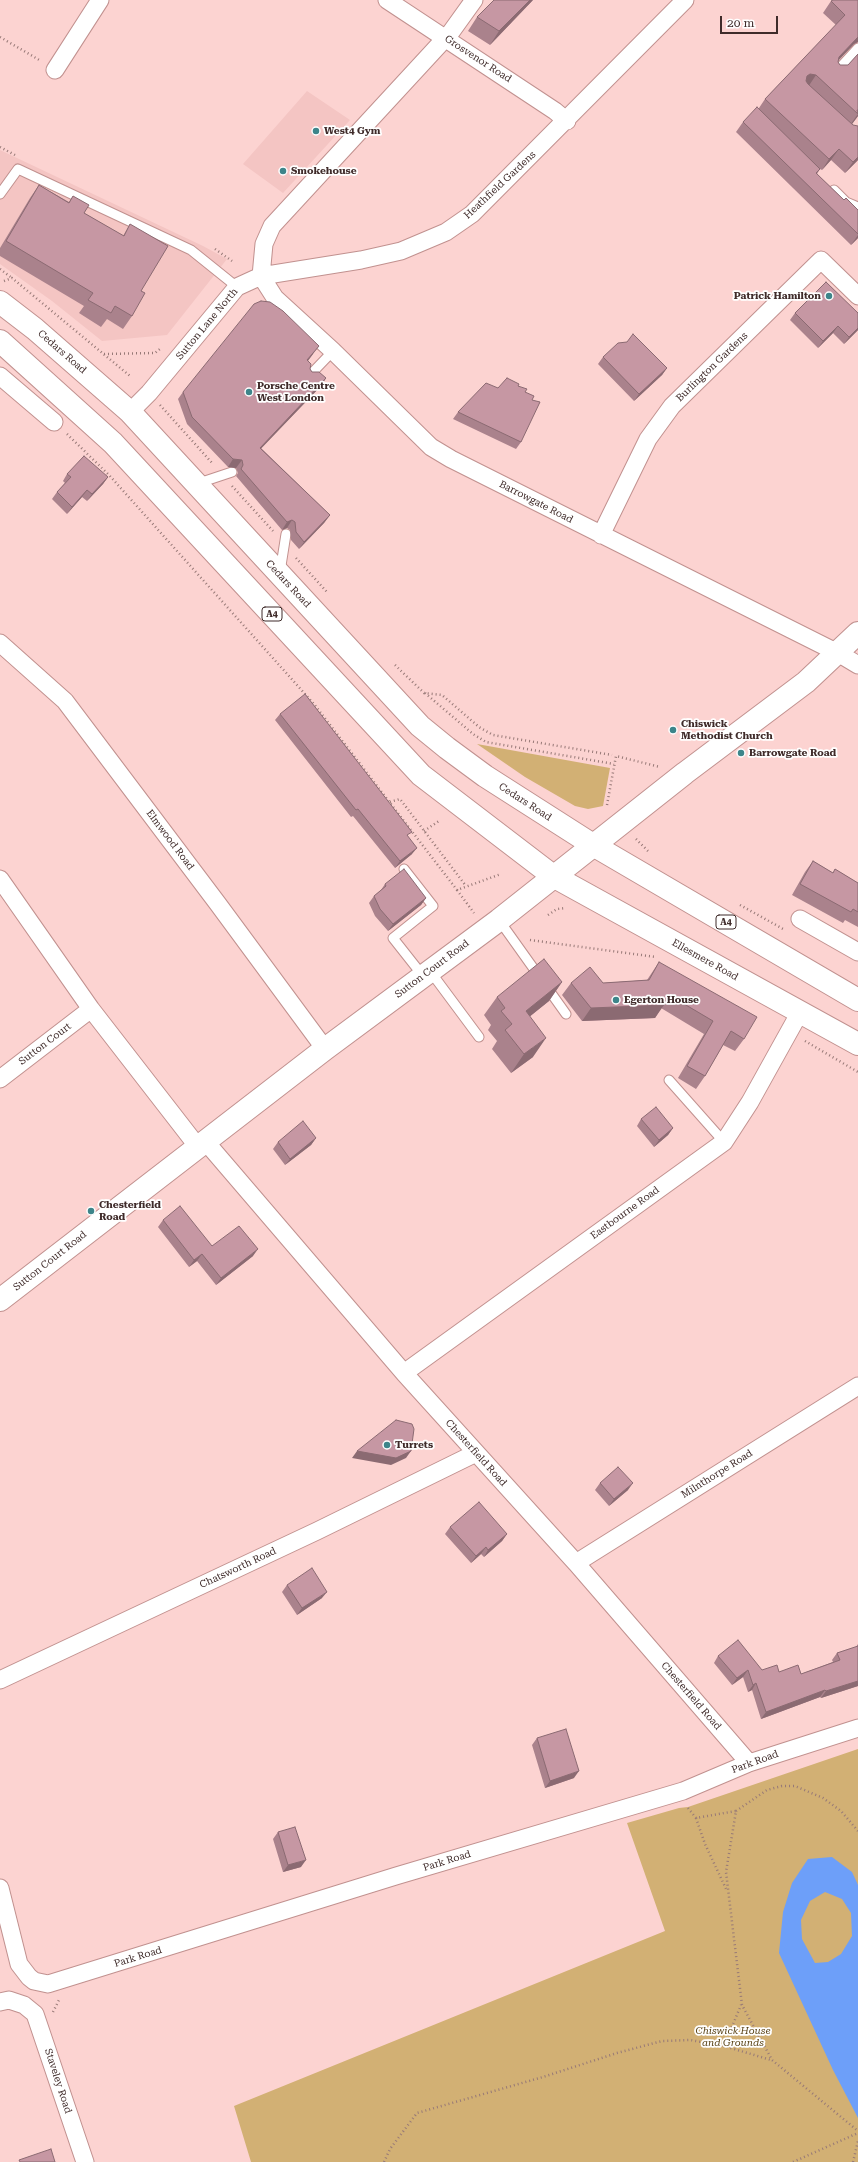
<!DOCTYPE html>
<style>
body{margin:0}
#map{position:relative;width:858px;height:2162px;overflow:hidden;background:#fcd3d1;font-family:"Roboto Serif",serif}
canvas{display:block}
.scale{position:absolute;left:720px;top:16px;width:58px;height:18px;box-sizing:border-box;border:2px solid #3f2b2a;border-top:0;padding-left:5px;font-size:12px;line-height:14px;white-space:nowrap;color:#3f2b2a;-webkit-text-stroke:3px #fff;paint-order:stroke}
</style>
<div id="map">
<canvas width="858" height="2162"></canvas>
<div class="scale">20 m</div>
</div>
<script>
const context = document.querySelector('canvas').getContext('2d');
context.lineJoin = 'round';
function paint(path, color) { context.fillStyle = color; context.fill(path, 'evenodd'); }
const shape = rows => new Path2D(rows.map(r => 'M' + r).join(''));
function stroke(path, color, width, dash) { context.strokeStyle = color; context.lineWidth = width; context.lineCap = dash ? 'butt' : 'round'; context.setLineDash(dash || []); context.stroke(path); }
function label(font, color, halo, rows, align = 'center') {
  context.font = font + ' "Roboto Serif",serif'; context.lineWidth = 3.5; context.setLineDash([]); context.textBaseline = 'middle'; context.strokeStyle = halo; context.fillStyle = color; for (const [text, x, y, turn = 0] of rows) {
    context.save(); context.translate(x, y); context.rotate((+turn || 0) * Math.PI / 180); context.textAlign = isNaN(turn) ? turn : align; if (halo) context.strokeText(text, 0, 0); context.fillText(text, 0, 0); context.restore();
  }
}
paint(shape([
 [307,91,350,120,283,193,243,164],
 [0,150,203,246,227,259,167,335,102,341,52,301,0,264]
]), '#f4c5c3');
paint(shape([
 [477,744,610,768,603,806,588,809,575,806,525,777],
 [858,1749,858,2162,251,2162,234,2106,665,1931,627,1823,679,1808,688,1807]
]), '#d2b074');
paint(shape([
 [832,1857,852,1872,858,1885,858,2118,833,2070,779,1953,783,1912,792,1883,808,1859],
 [825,1892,842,1899,851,1913,852,1936,841,1954,828,1962,815,1963,802,1939,801,1920,810,1901]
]), '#6d9ff9');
const lane = shape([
 [836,72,858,48],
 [834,190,846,202,858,207],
 [0,194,18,169,191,250,237,287],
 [310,375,333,351],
 [196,484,232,472],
 [280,572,286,534],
 [404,869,433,906,393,938,423,976],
 [499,920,566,1014],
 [430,971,479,1037],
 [669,1080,724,1142]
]);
const street = shape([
 [387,0,555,111,567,121],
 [55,70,100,0],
 [261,276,275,298,333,351,431,447,451,459,838,653,858,665],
 [261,276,264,244,272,226,451,32,474,0],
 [0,376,54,422],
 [130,412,149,393,237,287,261,276,361,260,401,251,446,232,472,214,685,0],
 [601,535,648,439,672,406,821,260,858,296],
 [0,643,65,701,218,904,325,1049],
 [0,879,91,1009,198,1147],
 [800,919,858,952],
 [0,1079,91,1009],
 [206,1142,404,1373,576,1563,749,1763],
 [404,1373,724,1142,750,1102,800,1012],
 [576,1563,858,1386],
 [0,1680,317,1531,476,1453],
 [0,1888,19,1964,29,1977,34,1981,48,1984,396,1876,683,1791,749,1763,858,1728],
 [0,2002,9,2000,24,2005,35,2014,85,2162]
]);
const secondary = shape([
 [0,1300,325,1049,499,920,685,773,806,682,858,633]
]);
const highway = shape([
 [0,302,35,329,130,412,420,726,447,748,485,776,593,845,858,1000],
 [0,341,113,443,421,775,553,876,858,1044]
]);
stroke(lane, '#c1918f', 11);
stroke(street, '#c1918f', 19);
stroke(secondary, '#c1918f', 24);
stroke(highway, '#c1918f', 24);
stroke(shape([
 [0,37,41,61],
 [0,147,15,155],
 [215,249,232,261],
 [0,269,12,278],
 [4,281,12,278,130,376],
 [104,354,155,353,160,349],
 [160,405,213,464],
 [67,434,109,475,314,704,457,890,501,874],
 [232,486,273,531],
 [296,558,327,592],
 [395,665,424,693,442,695,479,727,493,735,612,755],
 [425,693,473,734,486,742,614,764],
 [390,802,400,799,466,886],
 [607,805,616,756,660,767],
 [424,831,439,821],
 [636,839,648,851],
 [457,890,474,913],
 [740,905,785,930],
 [548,915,557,909,566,908],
 [530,940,656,957],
 [805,1041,858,1072],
 [688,1808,696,1818,736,1811,726,1872,742,2005,772,2060,858,2131],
 [736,1811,767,1790,782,1786,795,1786,823,1798,841,1811,858,1831],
 [696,1818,705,1844,727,1891],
 [53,2012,59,2000],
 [724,2046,741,2005],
 [384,2162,390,2149,417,2113,543,2077,617,2053,662,2041,690,2040,724,2046,771,2060],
 [793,2162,858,2133],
 [853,2162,858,2141]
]), '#977977', 2.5, [1, 3]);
stroke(lane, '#fff', 9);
stroke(street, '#fff', 17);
stroke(secondary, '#fff', 22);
stroke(highway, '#fff', 22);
paint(shape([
 [533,0,490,45,468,31,477,17],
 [858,0,858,42,854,44,838,61,838,62,840,65,848,65,858,54,858,116,852,124,858,160,845,173,831,160,822,170,820,169,817,174,844,200,858,210,858,238,851,245,736,132,743,122,759,108,765,99,836,25,823,13,831,1],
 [39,185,69,202,73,196,84,213,123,236,130,224,141,291,132,316,123,329,107,319,101,327,79,313,84,306,0,256,0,248,30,198],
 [795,313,858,330,844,344,833,333,818,348,790,320],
 [313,354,308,361,310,369,312,372,326,378,321,386,261,448,330,515,324,523,299,549,291,540,290,530,287,528,282,530,236,476,238,473,236,468,228,467,187,424,178,399,183,392],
 [603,357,667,368,662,375,634,401,598,364],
 [518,386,525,392,532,400,521,442,516,449,453,419,458,412,498,388],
 [67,474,108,477,103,484,87,501,82,497,67,514,52,499,57,492,65,483,63,481],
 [280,714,412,854,395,868,353,816,351,817,275,720],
 [813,861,833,873,835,869,858,883,858,927,845,920,843,923,792,895,805,872],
 [385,884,426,898,421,905,388,931,375,916,369,903,374,896,381,890],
 [659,962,744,1039,735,1051,723,1045,705,1076,696,1089,678,1078,704,1034,661,1008,655,1018,582,1021,562,995,571,983,603,983,647,980],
 [562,982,549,1001,529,1017,533,1057,511,1073,492,1049,497,1041,488,1030,491,1025,484,1015,497,997],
 [641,1119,673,1128,668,1135,654,1147,637,1126],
 [316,1138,311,1145,285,1165,273,1149,278,1142],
 [163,1220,212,1246,253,1256,216,1285,197,1261,189,1267,158,1227],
 [600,1483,628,1490,609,1506,595,1490],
 [450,1527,507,1534,502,1541,484,1557,481,1554,471,1563,445,1534],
 [287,1585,322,1598,297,1615,282,1592],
 [858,1644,858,1686,821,1698,820,1697,761,1719,752,1690,748,1692,743,1677,732,1685,714,1663,718,1656,762,1670,801,1674,833,1662,832,1660,837,1653,856,1647],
 [537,1738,574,1778,545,1788,532,1745],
 [278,1832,301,1867,283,1872,273,1839]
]), '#aa828c');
paint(shape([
 [530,0,533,0,490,45,499,31],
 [858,37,858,42,854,44,831,68,839,57],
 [810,74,816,75,808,87,803,85,807,76],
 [858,114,858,116,852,124,850,125],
 [839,149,831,160,822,170,829,159],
 [858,157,858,160,845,173,853,162],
 [858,235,858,238,851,245],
 [838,326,833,333,818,348,823,341],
 [858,328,858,330,844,344,849,337],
 [319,346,313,354,302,368,307,360],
 [667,368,662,375,634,401,639,394],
 [326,378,321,386,255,455,260,448],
 [233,459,242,460,236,468,228,467],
 [108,477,103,484,87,501,92,494],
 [87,490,82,497,67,514,72,507],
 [330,515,324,523,299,549,304,542],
 [292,520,287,528,282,530,287,522],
 [417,848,412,854,395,868,400,861],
 [426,898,421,905,388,931,393,924],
 [562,982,549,1001,513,1030,526,1011],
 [664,1005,655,1018,582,1021,591,1008],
 [546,1038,533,1057,511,1073,524,1054],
 [673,1128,668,1135,654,1147,659,1140],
 [316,1138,311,1145,285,1165,290,1159],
 [258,1249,253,1256,216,1285,221,1278],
 [202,1254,197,1261,189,1267,194,1260],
 [357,1451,411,1451,406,1458,391,1465,352,1458],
 [633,1483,628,1490,609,1506,614,1499],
 [507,1534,502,1541,484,1557,488,1550],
 [486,1547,481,1554,471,1563,476,1556],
 [327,1592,322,1598,297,1615,302,1608],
 [748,1670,743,1677,732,1685,737,1678],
 [858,1681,858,1686,821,1698,826,1691],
 [756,1683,752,1690,748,1692,753,1685],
 [825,1690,820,1697,761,1719,766,1712],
 [579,1771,574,1778,545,1788,550,1781],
 [306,1860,301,1867,283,1872,288,1865]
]), '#8b6a72');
const building = shape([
 [494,0,530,0,499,31,477,17,494,0],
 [833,0,858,0,858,37,839,57,838,62,840,65,848,65,858,54,858,110,857,110,858,114,816,75,810,74,807,76,806,81,808,84,853,125,858,126,858,157,853,162,839,149,829,159,765,99,845,15,831,1,833,0],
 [757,107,820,169,816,173,844,200,846,198,858,210,858,234,743,122,757,107],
 [39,185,69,203,73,196,89,205,84,213,124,236,130,224,168,246,141,291,145,293,132,316,115,306,111,313,88,300,93,293,6,241,39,185],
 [826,282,858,313,858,328,849,337,838,326,823,341,795,313,826,282],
 [261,301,270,302,283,311,319,346,307,360,311,364,310,369,312,372,319,372,326,378,260,448,330,515,304,542,296,532,295,522,292,520,287,522,241,469,243,465,242,460,233,459,192,417,183,392,254,304,261,301],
 [633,334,667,368,639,394,603,357,618,343,627,342,633,334],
 [507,378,519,384,518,386,527,389,525,392,534,396,532,400,540,402,521,442,458,412,486,383,498,388,507,378],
 [84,456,108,477,92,494,87,490,72,507,57,492,71,477,67,474,84,456],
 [305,694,412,832,407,835,417,848,400,861,358,809,356,810,280,714,305,694],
 [813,861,833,873,835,869,858,883,858,912,853,909,851,912,800,884,813,861],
 [404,869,426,898,393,924,380,909,374,896,386,886,385,884,404,869],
 [544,959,562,982,526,1011,546,1038,524,1054,505,1030,512,1024,501,1011,505,1008,497,997,544,959],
 [659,962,757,1017,744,1039,731,1031,705,1076,687,1066,713,1021,669,995,664,1005,591,1008,571,983,590,967,603,983,649,980,659,962],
 [656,1107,673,1128,659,1140,641,1119,656,1107],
 [303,1121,316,1138,290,1159,278,1142,303,1121],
 [180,1206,212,1246,239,1226,258,1249,221,1278,202,1254,194,1260,163,1220,180,1206],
 [396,1420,412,1424,414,1429,411,1451,396,1458,357,1451,396,1420],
 [618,1467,633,1483,614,1499,600,1483,618,1467],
 [479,1502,507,1534,488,1550,486,1547,476,1556,450,1527,479,1502],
 [312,1568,327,1592,302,1608,287,1585,312,1568],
 [738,1640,762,1670,777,1665,779,1672,798,1665,801,1674,840,1660,837,1653,858,1646,858,1681,826,1691,825,1690,766,1712,756,1683,753,1685,748,1670,737,1678,718,1656,738,1640],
 [566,1729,579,1771,550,1781,537,1738,566,1729],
 [295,1827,306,1860,288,1865,278,1832,295,1827],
 [51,2149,55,2162,20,2162,19,2160,51,2149]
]);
paint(building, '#c697a3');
stroke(building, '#8b6a72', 1);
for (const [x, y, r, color] of [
 [316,131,4,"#3d858a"],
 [283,171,4,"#3d858a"],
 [829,296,4,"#3d858a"],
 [249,392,4,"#3d858a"],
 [673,730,4,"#3d858a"],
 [741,753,4,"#3d858a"],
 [616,1000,4,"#3d858a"],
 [91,1211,4,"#3d858a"],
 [387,1445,4,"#3d858a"]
]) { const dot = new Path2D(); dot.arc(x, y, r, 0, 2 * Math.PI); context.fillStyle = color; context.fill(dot); stroke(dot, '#fff', 1.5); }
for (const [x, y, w] of [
 [272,614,20],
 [726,922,20]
]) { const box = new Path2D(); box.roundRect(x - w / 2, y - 7, w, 14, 3); context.fillStyle = '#fff'; context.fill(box); stroke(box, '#3f2b2a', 1); }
label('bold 9px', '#3f2b2a', null, [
 ["A4",272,614],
 ["A4",726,922]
]);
label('10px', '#3f2b2a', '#fff', [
 ["Grosvenor Road",478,59,33],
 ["Heathfield Gardens",500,185,-43],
 ["Sutton Lane North",207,324,-50],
 ["Cedars Road",62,352,41],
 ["Burlington Gardens",712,367,-44],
 ["Barrowgate Road",536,502,27],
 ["Cedars Road",288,584,47],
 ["Cedars Road",525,802,33],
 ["Elmwood Road",170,840,53],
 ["Ellesmere Road",705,960,29],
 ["Sutton Court Road",432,969,-37],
 ["Sutton Court",45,1044,-37],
 ["Eastbourne Road",625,1213,-36],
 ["Sutton Court Road",50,1261,-38],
 ["Chesterfield Road",476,1453,48],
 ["Milnthorpe Road",717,1474,-32],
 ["Chatsworth Road",238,1568,-25],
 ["Chesterfield Road",691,1696,49],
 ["Park Road",755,1762,-20],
 ["Park Road",447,1861,-17],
 ["Park Road",138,1957,-17],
 ["Staveley Road",58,2081,72]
]);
label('bold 10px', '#3f2b2a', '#fff', [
 ["West4 Gym",324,131],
 ["Smokehouse",291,171],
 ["Patrick Hamilton",821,296,"right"],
 ["Porsche Centre",257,386],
 ["West London",257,398],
 ["Chiswick",681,724],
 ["Methodist Church",681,736],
 ["Barrowgate Road",749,753],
 ["Egerton House",624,1000],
 ["Chesterfield",99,1205],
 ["Road",99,1217],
 ["Turrets",395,1445]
], 'left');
label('italic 10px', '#5a4316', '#fff', [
 ["Chiswick House",733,2031],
 ["and Grounds",733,2043]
]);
</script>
